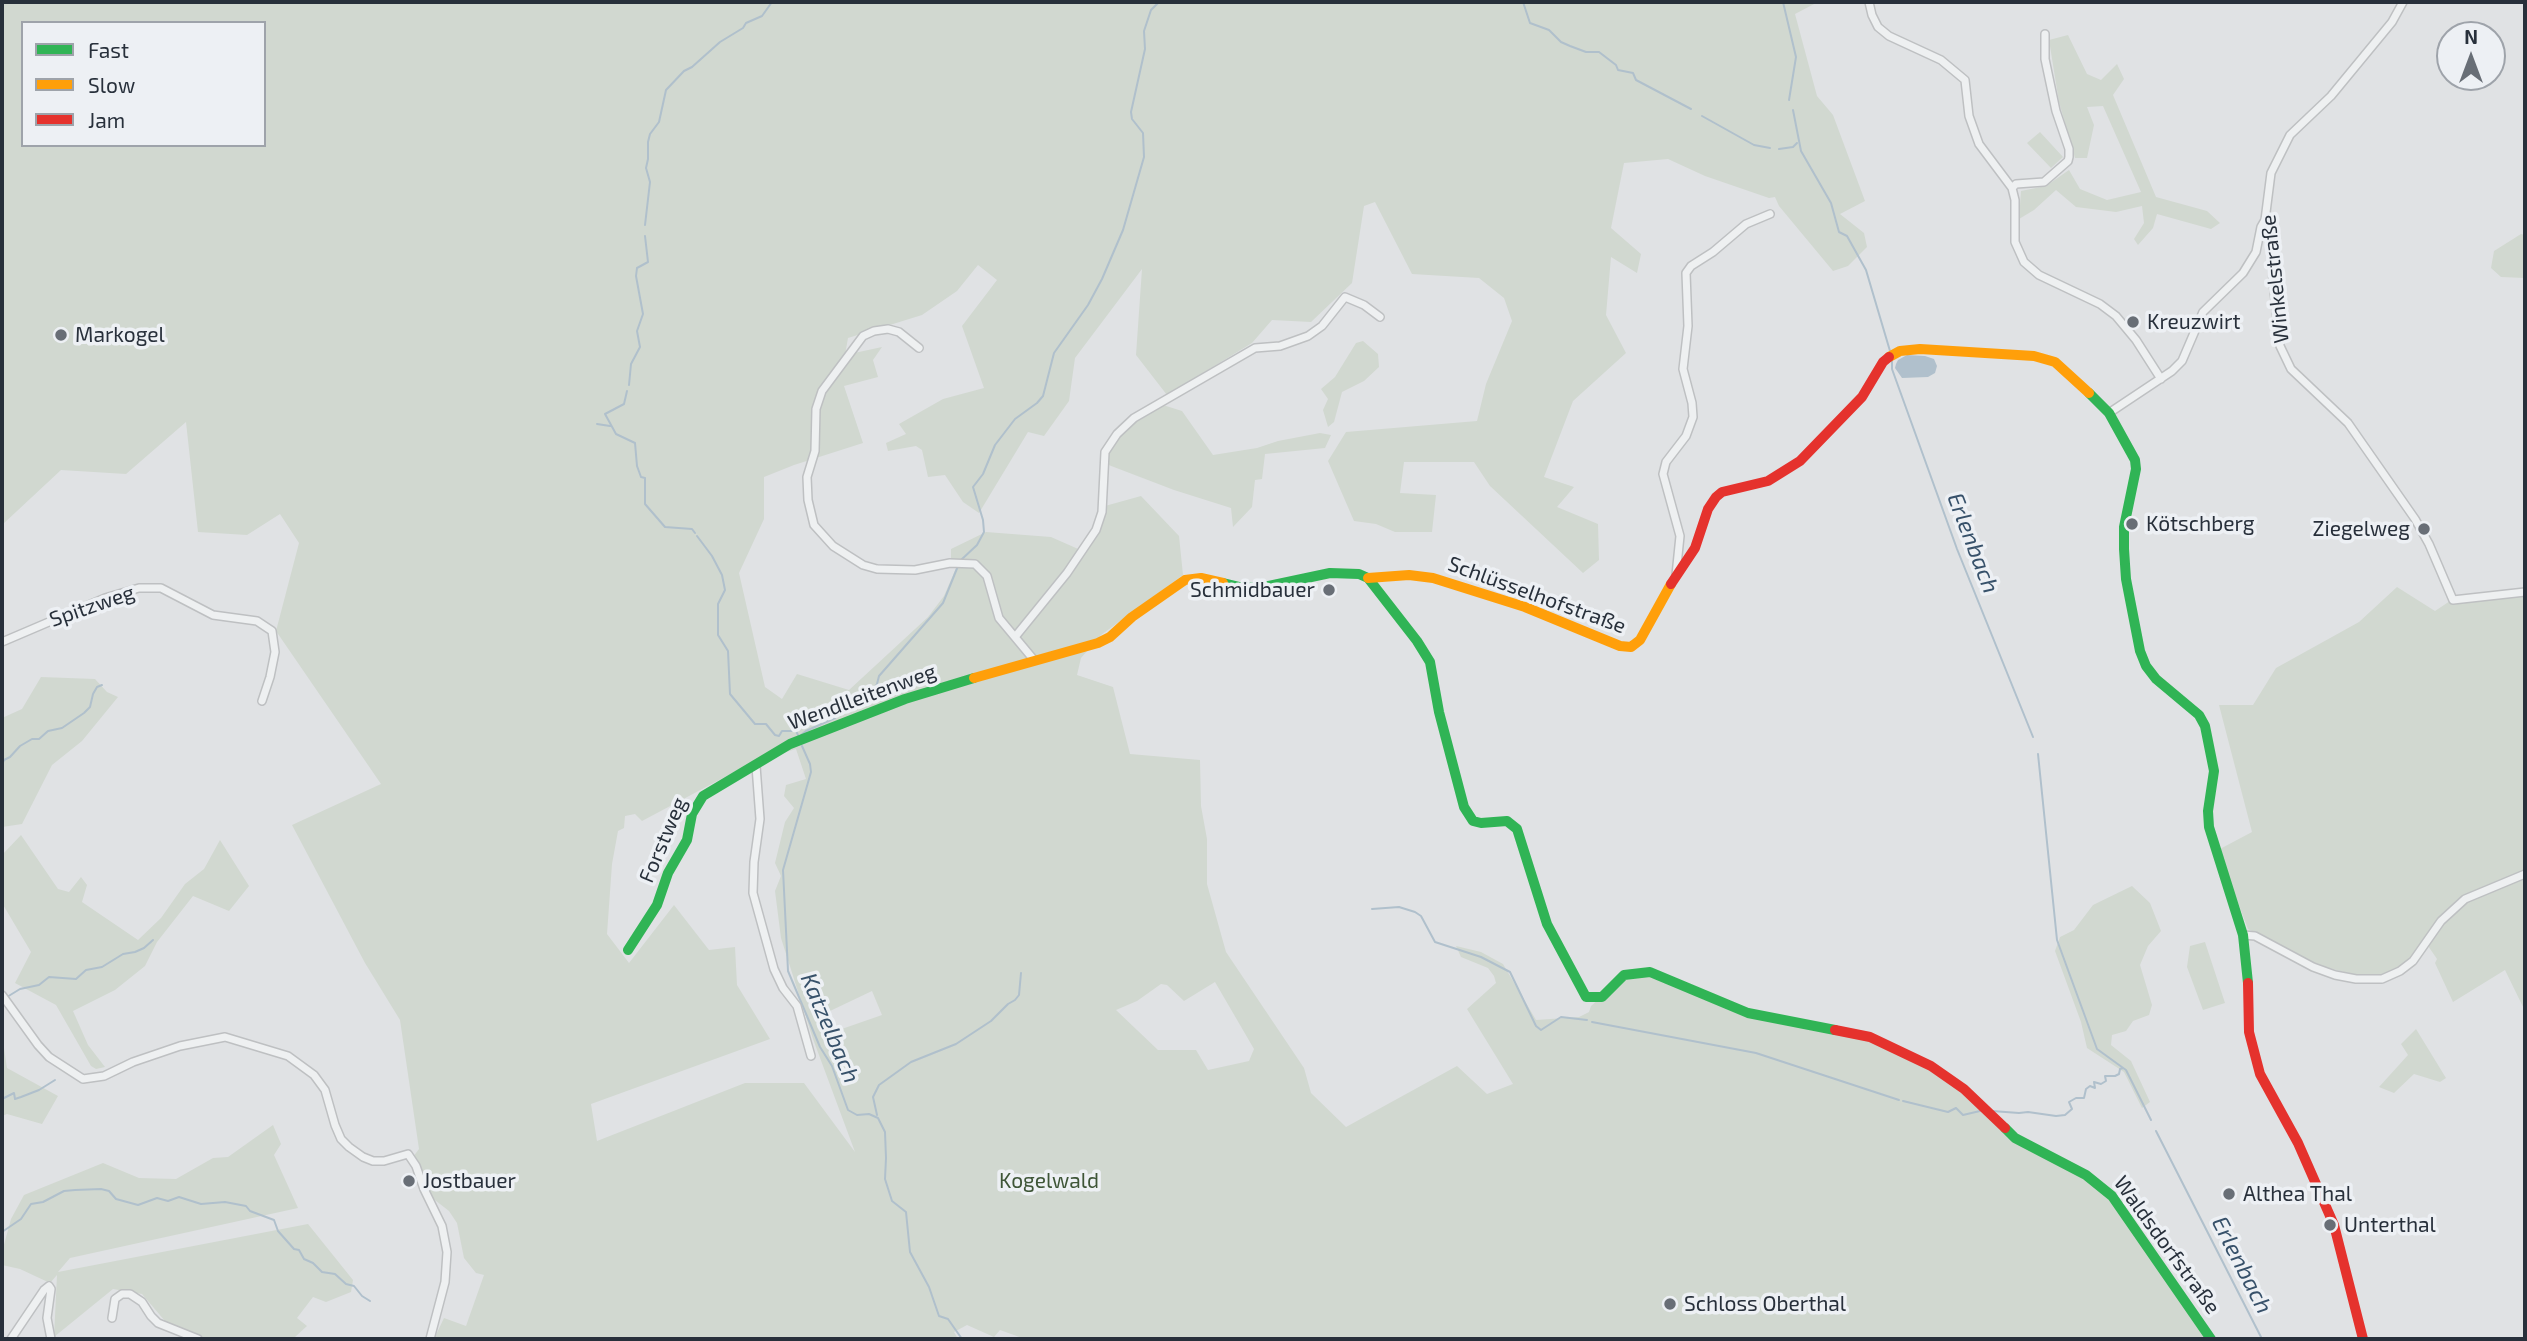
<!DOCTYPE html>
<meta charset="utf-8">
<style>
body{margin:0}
#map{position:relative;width:2527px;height:1341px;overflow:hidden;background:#e0e2e4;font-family:"Exo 2",sans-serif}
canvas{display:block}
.frame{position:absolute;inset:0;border:4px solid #28303b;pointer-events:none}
.legend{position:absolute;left:21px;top:21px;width:245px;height:126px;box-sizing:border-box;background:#edf0f4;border:2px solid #9ea3aa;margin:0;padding:9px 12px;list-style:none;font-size:21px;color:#28303b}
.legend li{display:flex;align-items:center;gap:14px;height:35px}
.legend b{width:35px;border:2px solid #9ea3aa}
.north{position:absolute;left:2436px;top:21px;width:70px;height:70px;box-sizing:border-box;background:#edf0f4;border:2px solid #9ea3aa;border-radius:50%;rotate:0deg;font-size:19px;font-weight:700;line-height:28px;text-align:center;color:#28303b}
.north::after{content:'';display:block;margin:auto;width:24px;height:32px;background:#686e76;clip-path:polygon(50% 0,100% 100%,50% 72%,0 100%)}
</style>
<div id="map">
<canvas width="2527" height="1341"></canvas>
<div class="frame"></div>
<ul class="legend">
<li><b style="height:9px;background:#30b455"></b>Fast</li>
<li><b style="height:9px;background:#ff9f0a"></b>Slow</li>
<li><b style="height:9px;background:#e5322d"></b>Jam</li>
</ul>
<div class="north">N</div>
</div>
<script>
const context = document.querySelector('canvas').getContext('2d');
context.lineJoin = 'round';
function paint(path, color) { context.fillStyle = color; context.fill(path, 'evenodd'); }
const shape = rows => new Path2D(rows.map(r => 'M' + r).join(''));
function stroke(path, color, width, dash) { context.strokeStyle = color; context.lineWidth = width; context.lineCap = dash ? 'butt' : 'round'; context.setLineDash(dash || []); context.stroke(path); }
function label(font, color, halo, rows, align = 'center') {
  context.font = font + ' "Exo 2",sans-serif'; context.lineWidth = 7; context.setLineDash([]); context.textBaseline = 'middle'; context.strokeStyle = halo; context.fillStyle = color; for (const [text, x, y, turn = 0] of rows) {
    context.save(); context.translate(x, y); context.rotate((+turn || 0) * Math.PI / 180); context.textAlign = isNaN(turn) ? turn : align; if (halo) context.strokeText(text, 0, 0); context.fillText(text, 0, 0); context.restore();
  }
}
paint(shape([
 [2,2,1818,2,1795,14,1817,96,1833,115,1865,201,1840,214,1864,233,1867,247,1848,266,1833,271,1779,206,1775,197,1769,198,1705,176,1668,159,1624,163,1611,228,1641,254,1637,273,1611,257,1606,315,1626,353,1573,401,1544,477,1574,487,1557,507,1598,524,1599,560,1583,573,1490,486,1474,462,1404,462,1400,493,1436,495,1432,532,1395,532,1376,524,1354,521,1328,461,1346,432,1477,421,1486,384,1512,321,1504,298,1479,278,1412,274,1375,202,1364,206,1352,283,1311,322,1272,320,1252,343,1167,395,1136,355,1142,269,1075,358,1069,401,1044,436,1028,432,979,513,963,502,945,475,928,477,922,450,916,446,888,451,886,443,906,434,899,424,943,399,984,388,962,326,997,280,978,265,957,291,922,315,848,338,845,355,882,347,873,360,878,377,844,386,863,443,794,465,764,477,764,519,739,573,765,687,782,699,797,674,849,690,928,617,944,596,956,568,951,561,951,549,986,532,1051,537,1085,552,1105,506,1141,496,1179,536,1183,575,1101,635,1081,658,1077,675,1113,687,1130,754,1200,760,1201,806,1207,839,1207,884,1226,952,1304,1068,1311,1093,1346,1127,1457,1066,1487,1094,1513,1084,1467,1009,1496,983,1494,976,1488,968,1461,957,1456,946,1481,952,1503,964,1536,1020,1579,1017,1589,1012,1591,1006,1625,976,1649,974,1710,1002,1868,1038,1945,1077,1989,1118,2085,1177,2110,1198,2208,1339,1025,1339,1000,1330,994,1337,967,1325,954,1332,958,1339,434,1339,444,1318,466,1326,484,1275,476,1273,464,1258,457,1223,449,1211,431,1197,413,1157,419,1149,400,1020,365,963,292,825,381,784,276,631,299,543,280,514,247,535,198,532,186,422,126,474,61,470,2,525],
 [23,23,264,23,264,145,23,145],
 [796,749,806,779,786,785,784,796,794,808,785,822,775,863,781,876,775,891,781,938,813,1039,855,1152,804,1083,745,1083,597,1141,591,1104,770,1039,737,985,735,947,709,950,674,905,629,963,607,934,612,864,618,831,624,828,625,816,635,814,642,821,753,762],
 [1215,982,1254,1049,1249,1061,1208,1070,1196,1050,1158,1050,1116,1010,1137,1001,1161,984,1167,985,1184,1001],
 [872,991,882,1015,836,1031,830,1011],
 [2068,35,2087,74,2101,80,2117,64,2124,79,2113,95,2156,197,2207,211,2220,223,2211,229,2157,214,2153,228,2138,245,2134,239,2144,223,2142,206,2116,212,2076,207,2056,190,2034,210,2019,219,2021,191,2046,186,2069,170,2080,189,2107,200,2141,192,2103,106,2087,107,2094,125,2087,158,2075,158,2059,102,2049,40],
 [2040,132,2063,157,2051,168,2027,143],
 [2521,234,2525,235,2525,278,2501,277,2491,268,2494,251],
 [1363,341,1378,354,1379,367,1364,381,1342,392,1334,422,1328,427,1323,410,1328,399,1321,389,1335,377,1356,343],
 [1163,405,1182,411,1213,455,1257,448,1278,441,1320,433,1331,435,1325,448,1265,454,1262,479,1255,480,1252,507,1233,527,1231,508,1174,490,1106,464,1111,447,1121,433,1137,420],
 [2397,587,2435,611,2450,601,2459,604,2525,595,2525,1011,2505,970,2453,1002,2435,963,2437,959,2424,940,2411,959,2401,967,2388,973,2372,976,2351,974,2315,964,2248,929,2218,850,2252,832,2219,705,2253,705,2276,668,2359,622],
 [41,677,95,679,107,692,118,697,82,741,52,765,22,824,2,827,2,718,22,709],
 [21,835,58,889,69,892,81,877,87,885,82,902,138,940,161,918,185,884,204,869,220,840,249,886,229,911,193,896,157,942,145,966,115,990,73,1011,88,1045,105,1067,96,1069,91,1066,56,1005,15,983,31,952,2,903,2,855],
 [2132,886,2150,903,2161,931,2148,946,2140,965,2152,1005,2149,1015,2133,1021,2126,1031,2112,1035,2111,1045,2131,1061,2150,1102,2142,1108,2124,1072,2087,1048,2081,1022,2055,951,2060,937,2074,930,2093,905],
 [2205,942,2225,1003,2203,1010,2187,967,2190,946],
 [2416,1029,2446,1078,2440,1082,2414,1074,2394,1093,2379,1087,2408,1055,2401,1044],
 [2,1035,7,1068,58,1096,42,1124,7,1114,2,1116],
 [273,1125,281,1144,274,1155,298,1208,70,1258,58,1272,308,1224,353,1280,351,1292,326,1302,313,1297,297,1318,307,1326,295,1337,281,1339,202,1339,165,1321,142,1294,113,1289,54,1337,57,1275,50,1283,20,1269,2,1265,2,1252,11,1219,24,1195,103,1163,139,1178,176,1179,213,1158,228,1157]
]), '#d1d8d0');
paint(shape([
 [1907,355,1925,356,1934,359,1937,366,1935,373,1928,377,1902,378,1895,368,1896,364,1898,360]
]), '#b0c0cc');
stroke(shape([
 [1523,2,1530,23,1549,30,1561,42,1570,46,1586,52,1599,52,1616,65,1618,70,1633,73,1636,80,1691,109],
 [1783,2,1796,57,1789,100],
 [1793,110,1801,151,1831,203,1839,232,1847,236,1866,270,1890,351],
 [1702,116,1754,145,1770,148],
 [1779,149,1793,147,1797,143],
 [645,225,650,182,646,168,648,159,648,142,650,134,659,122,666,90,684,71,692,67,720,42,743,28,746,23,762,16,772,2],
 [1892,359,1892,369,1957,549,2033,737],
 [629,385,631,364,640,347,637,331,643,314,636,276,637,268,648,262,645,236],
 [627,391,624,404,605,414,616,434,635,443,637,466,641,477,645,478,645,504,665,527,692,529,695,533],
 [597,424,610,426],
 [697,536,712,556,722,575,725,590,718,604,718,635,728,651,730,694,755,724,766,724,775,735,779,736,782,731,796,731,799,737],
 [961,560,977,545,984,532,983,520,973,487,983,474,995,445,1015,419,1037,403,1043,396,1054,353,1088,305,1102,279,1123,230,1144,157,1143,133,1132,119,1131,112,1145,49,1144,31,1151,10,1159,2],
 [801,735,806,731,835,718,846,708,867,697,877,684,879,676,943,603,958,566],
 [802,746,810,764,811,772,783,870,788,971,820,1047,832,1066,848,1110,857,1115,869,1114,878,1118,885,1132,886,1158,885,1179,892,1201,906,1212,910,1252,929,1287,939,1316,948,1319,962,1339],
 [2038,754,2057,940,2097,1049,2126,1070,2151,1120],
 [2,765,4,760,10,757,20,746,32,739,39,739,48,731,62,728,84,713,90,707,93,694,97,687,102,685],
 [1372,909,1399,907,1415,912,1421,916,1435,942,1481,957,1510,972,1536,1026,1541,1030,1561,1017,1587,1020],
 [7,997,20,989,39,985,49,977,76,979,86,970,102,967,123,954,135,952,144,948,153,940],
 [1592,1022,1756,1053,1899,1100],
 [2,1099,14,1093,15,1099,21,1097,39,1090,55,1080],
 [1903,1101,1948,1112,1956,1108,1963,1115,1980,1111],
 [1992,1111,2019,1113,2028,1112,2056,1116,2065,1115,2072,1109,2069,1102,2076,1098,2084,1098,2086,1089,2090,1086,2095,1088,2094,1082,2101,1084,2106,1081,2105,1076,2115,1076,2119,1074,2120,1069,2123,1068],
 [877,1115,873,1097,879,1085,911,1062,956,1044,991,1021,1008,1004,1015,1000,1019,995,1021,973],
 [2156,1131,2262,1339],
 [2,1232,21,1219,31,1204,43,1202,64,1191,75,1190,101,1189,109,1191,116,1199,138,1205,157,1198,168,1201,179,1197,201,1204,225,1202,246,1206,250,1211,274,1220,278,1231,294,1249,299,1250,304,1259,313,1263,322,1272,335,1274,346,1284,354,1286,362,1296,370,1301]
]), '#b0c0cc', 2);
const street = shape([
 [1869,2,1872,15,1878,27,1889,36,1941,60,1965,80,1969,116,1979,144,2012,188,2015,200,2015,242,2024,262,2039,275,2100,304,2116,316,2136,340,2161,379],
 [2403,2,2392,22,2331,96,2290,135,2271,173,2265,220,2271,232,2273,281,2280,346,2291,369,2348,423,2415,519,2429,544,2453,600,2525,592],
 [2012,188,2016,184,2044,182,2068,161,2069,157,2069,149,2056,111,2045,59,2045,34],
 [919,348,899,332,888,329,874,331,863,336,822,391,816,409,815,451,807,477,808,500,814,525,833,546,863,565,877,569,915,570,950,563,975,564,987,576,999,618,1034,660],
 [2109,413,2172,371,2182,361,2203,312,2243,273,2256,252,2261,227,2265,220],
 [1676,575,1680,536,1663,474,1666,462,1686,436,1693,417,1692,403,1683,369,1688,326,1686,273,1691,266,1713,252,1746,224,1770,214],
 [1015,637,1067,573,1096,530,1102,512,1105,452,1117,434,1134,418,1255,348,1280,346,1308,336,1322,326,1345,297,1364,305,1380,317],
 [2,642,105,598,139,588,161,588,213,615,257,621,272,631,275,652,270,677,262,701],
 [756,766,760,819,754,862,753,893,774,969,783,988,797,1006,811,1056],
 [2243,935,2255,936,2313,967,2335,975,2356,979,2382,979,2400,971,2413,961,2441,921,2465,899,2525,874],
 [2,995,38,1045,49,1057,83,1079,104,1076,133,1062,180,1046,225,1037,288,1056,314,1075,325,1090,335,1125,341,1139,349,1147,363,1157,373,1161,384,1161,408,1154,416,1166,424,1189,442,1226,447,1252,445,1282,430,1339],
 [49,1286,51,1289,47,1318,51,1339],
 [112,1318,115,1299,122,1294,130,1294,142,1302,151,1316,158,1323,198,1339],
 [11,1339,44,1290,49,1286]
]);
stroke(street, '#bec0c2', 10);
stroke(street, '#eef0f1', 7);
stroke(shape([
 [2089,393,2109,413,2135,460,2136,469,2124,527,2124,549,2126,579,2140,651,2146,666,2156,679,2199,715,2205,726,2214,771,2208,811,2209,827,2243,935,2248,983],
 [1223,583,1244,588,1264,587,1330,573,1359,574,1368,578,1417,641,1430,662,1439,712,1464,807,1473,821,1481,823,1507,821,1517,829,1547,924,1586,997,1602,997,1624,975,1650,972,1748,1013,1835,1030],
 [628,950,657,905,668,873,687,840,692,814,703,796,790,744,905,699,974,678],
 [2005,1128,2015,1138,2086,1175,2112,1196,2211,1339]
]), '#30b455', 10);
stroke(shape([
 [1889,357,1900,351,1920,349,2034,356,2055,362,2089,393],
 [1368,578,1409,575,1433,578,1525,607,1620,646,1631,647,1640,640,1671,584],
 [974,678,1098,643,1110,637,1132,617,1185,580,1201,578,1223,583]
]), '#ff9f0a', 10);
stroke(shape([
 [1671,584,1695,548,1708,509,1716,497,1722,492,1768,481,1800,461,1862,397,1883,362,1889,357],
 [2248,983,2249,1032,2260,1074,2298,1143,2334,1225,2363,1339],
 [1835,1030,1870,1037,1931,1066,1964,1089,2005,1128]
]), '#e5322d', 10);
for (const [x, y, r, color] of [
 [2133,322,7,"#686e76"],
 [61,335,7,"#686e76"],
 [2132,524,7,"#686e76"],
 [2424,529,7,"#686e76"],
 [1329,590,7,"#686e76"],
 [409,1181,7,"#686e76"],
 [2229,1194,7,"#686e76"],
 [2330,1225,7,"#686e76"],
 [1670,1304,7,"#686e76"]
]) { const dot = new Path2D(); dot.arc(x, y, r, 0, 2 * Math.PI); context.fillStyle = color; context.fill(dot); stroke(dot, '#edf0f4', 2.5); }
label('21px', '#28303b', '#edf0f4', [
 ["Winkelstraße",2275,279,-96],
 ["Schlüsselhofstraße",1537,595,20],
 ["Spitzweg",92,606,-19],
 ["Wendlleitenweg",862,697,-20],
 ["Forstweg",663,840,-67],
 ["Waldsdorfstraße",2167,1245,54]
]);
label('21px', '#28303b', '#edf0f4', [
 ["Kreuzwirt",2147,322],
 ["Markogel",75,335],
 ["Kötschberg",2146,524],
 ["Ziegelweg",2410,529,"right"],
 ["Schmidbauer",1315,590,"right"],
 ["Jostbauer",423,1181],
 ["Althea Thal",2243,1194],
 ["Unterthal",2344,1225],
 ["Schloss Oberthal",1684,1304]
], 'left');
label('21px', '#3e5537', '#edf0f4', [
 ["Kogelwald",1049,1181]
]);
label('italic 23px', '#37516a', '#edf0f4', [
 ["Erlenbach",1973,543,69],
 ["Katzelbach",830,1028,67],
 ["Erlenbach",2242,1265,63]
]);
</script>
